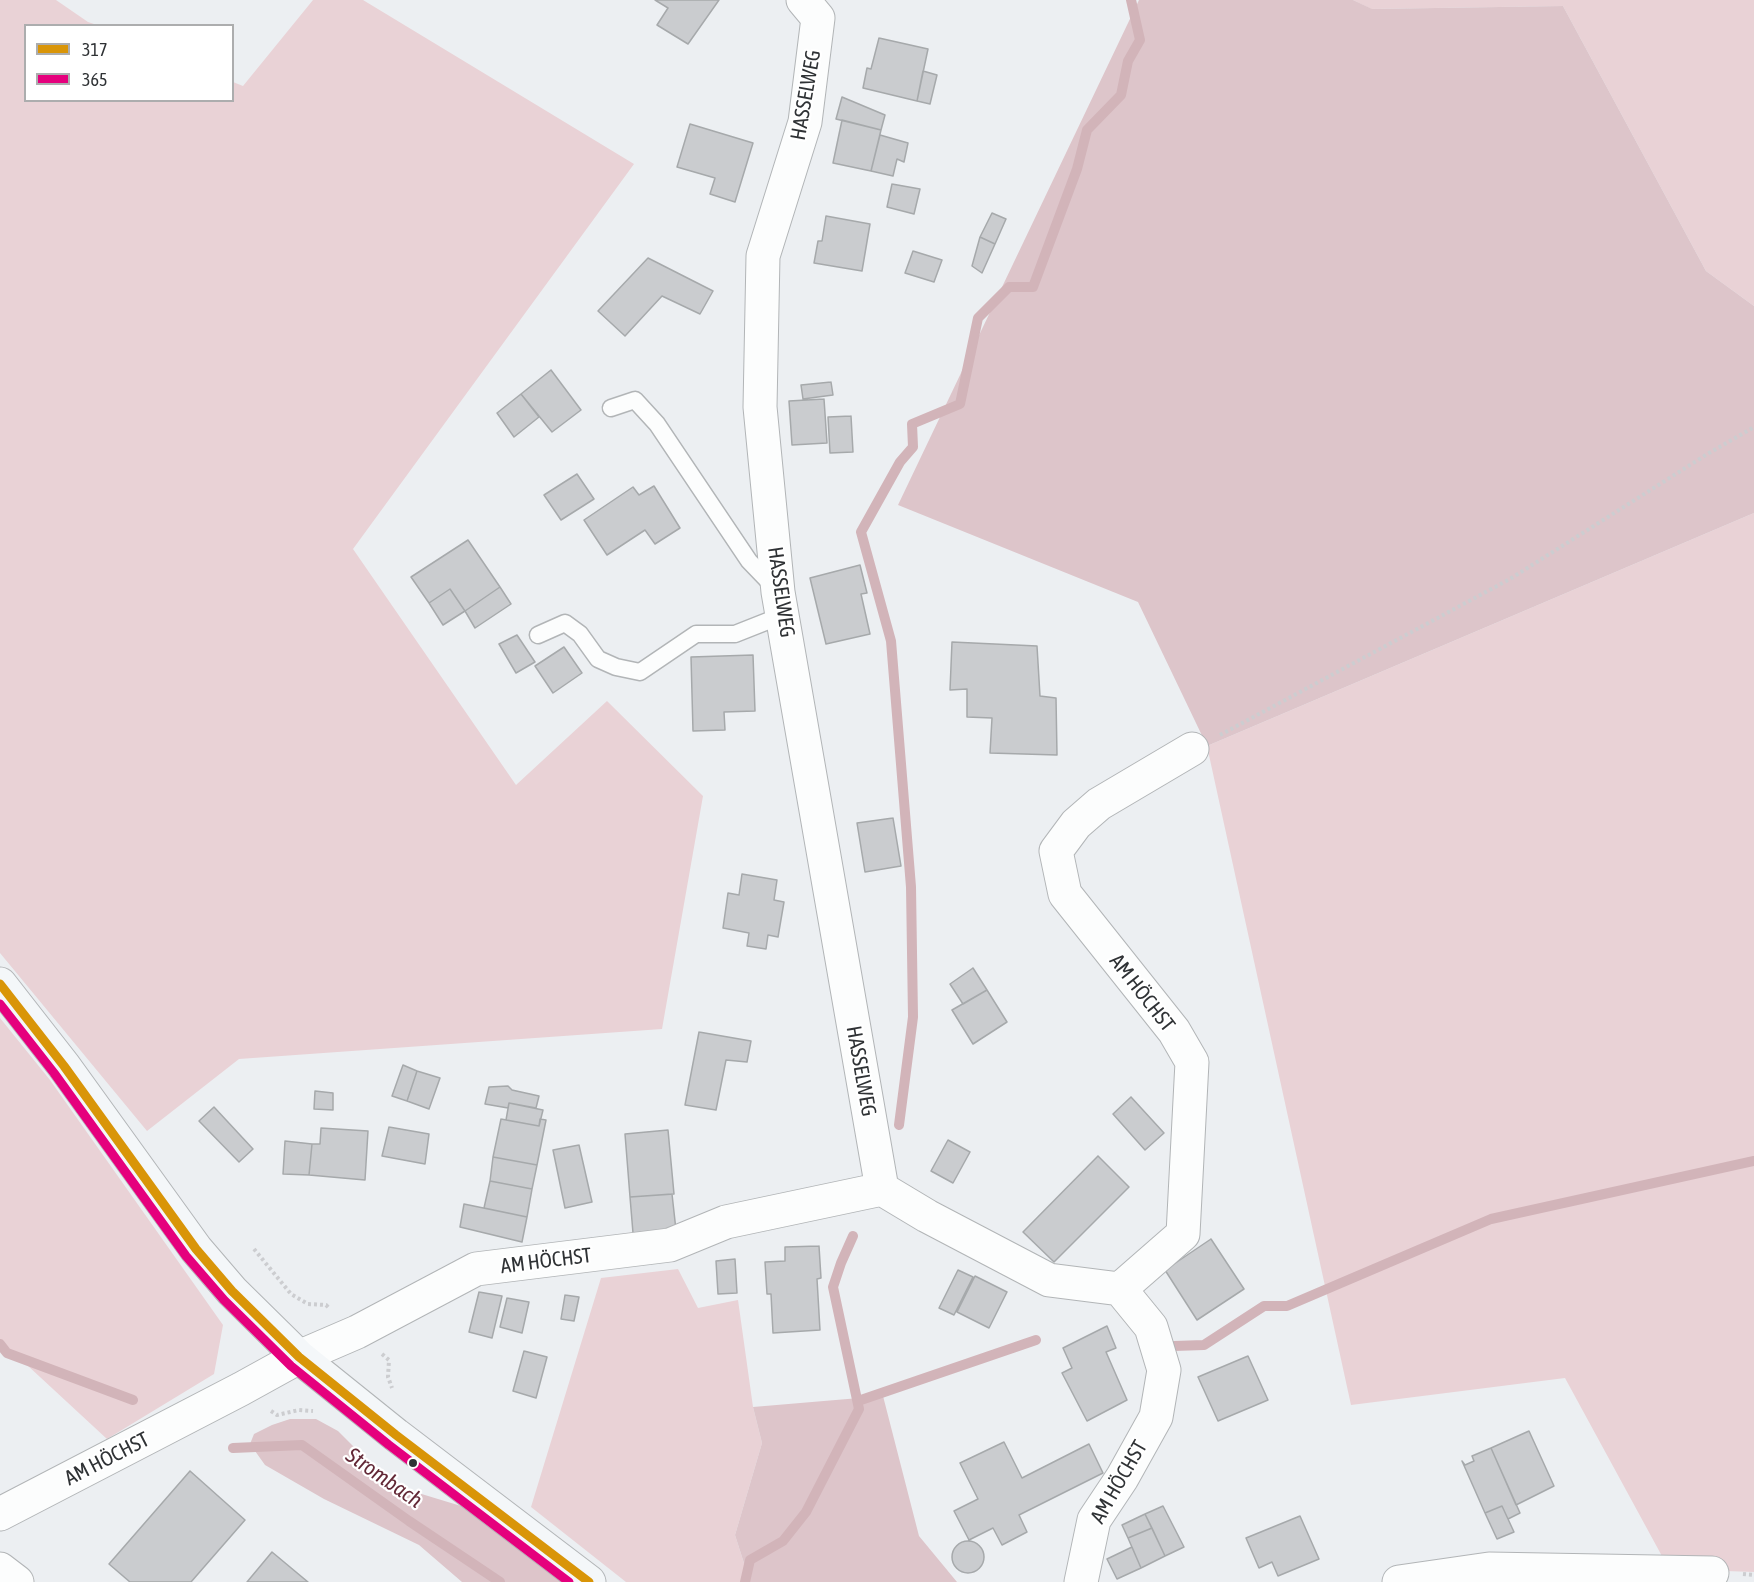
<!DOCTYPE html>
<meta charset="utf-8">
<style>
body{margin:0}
#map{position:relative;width:1754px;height:1582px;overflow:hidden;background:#eceff2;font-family:"Asap Condensed",sans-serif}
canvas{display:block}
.legend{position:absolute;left:24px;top:24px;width:210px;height:78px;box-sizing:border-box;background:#fff;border:2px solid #acadae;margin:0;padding:8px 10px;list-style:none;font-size:18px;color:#2f3235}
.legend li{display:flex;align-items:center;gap:12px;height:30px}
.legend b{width:30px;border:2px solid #acadae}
</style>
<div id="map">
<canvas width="1754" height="1582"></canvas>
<ul class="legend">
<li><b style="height:8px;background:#d99508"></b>317</li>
<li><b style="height:8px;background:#e5007d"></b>365</li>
</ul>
</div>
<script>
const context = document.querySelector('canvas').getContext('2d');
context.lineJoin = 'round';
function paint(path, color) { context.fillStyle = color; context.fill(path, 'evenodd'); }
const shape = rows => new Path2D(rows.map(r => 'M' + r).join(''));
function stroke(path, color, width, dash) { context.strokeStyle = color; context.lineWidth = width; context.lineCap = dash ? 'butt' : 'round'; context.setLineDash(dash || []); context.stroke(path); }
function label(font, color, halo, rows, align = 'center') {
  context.font = font + ' "Asap Condensed",sans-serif'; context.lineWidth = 4.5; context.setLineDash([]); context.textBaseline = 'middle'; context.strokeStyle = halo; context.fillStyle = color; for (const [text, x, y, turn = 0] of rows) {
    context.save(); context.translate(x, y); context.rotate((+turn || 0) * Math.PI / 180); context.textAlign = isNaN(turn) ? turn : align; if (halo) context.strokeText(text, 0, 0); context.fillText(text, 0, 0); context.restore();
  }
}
paint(shape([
 [0,0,56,0,88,22,97,25,26,26,26,100,232,100,233,82,243,86,313,0,363,0,634,164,353,549,516,785,607,701,703,796,662,1029,239,1059,147,1131,0,953],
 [1353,0,1754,0,1754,306,1706,271,1563,6,1371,9],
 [1754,513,1754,1572,1669,1569,1565,1378,1351,1405,1207,746],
 [0,1018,50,1080,223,1325,214,1374,107,1439,0,1340],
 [678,1269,698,1308,738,1300,753,1407,762,1443,735,1535,750,1582,626,1582,531,1507,601,1278]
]), '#e9d2d6');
paint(shape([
 [1139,0,1353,0,1372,9,1563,6,1706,271,1754,306,1754,513,1207,746,1138,602,898,505],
 [883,1396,919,1536,957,1582,750,1582,735,1535,762,1443,753,1407],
 [290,1419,316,1419,338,1431,392,1485,484,1513,575,1582,462,1582,419,1545,324,1499,265,1465,250,1444,254,1434,272,1425]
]), '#ddc5ca');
stroke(shape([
 [899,1125,913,1017,911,887,891,641,861,532,900,462,913,447,912,424,960,404,978,318,1009,287,1033,287,1077,169,1087,130,1121,95,1128,61,1140,40,1131,0],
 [0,1344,7,1353,133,1400],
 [1174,1346,1204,1345,1264,1306,1287,1306,1491,1219,1754,1161],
 [858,1401,1036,1340],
 [233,1448,302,1445,409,1521,500,1582],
 [745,1582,750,1560,783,1541,806,1512,859,1409,833,1287,841,1263,853,1236]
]), '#d2b4b9', 10);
const building = shape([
 [655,0,719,0,688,44,657,25,668,8,655,0],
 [879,38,928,49,917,101,863,88,867,68,871,69,879,38],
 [923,71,937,75,930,104,917,101,923,71],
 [842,97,885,115,881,130,836,119,842,97],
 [842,120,881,130,871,171,833,163,842,120],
 [690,124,753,143,735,202,710,194,715,178,677,167,690,124],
 [880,135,908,143,904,162,897,159,893,176,871,171,880,135],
 [892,184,920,189,914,214,887,207,892,184],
 [992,213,1006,219,995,244,980,237,992,213],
 [826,216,870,224,862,271,814,263,818,241,822,241,826,216],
 [980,237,995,244,982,273,972,266,980,237],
 [913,251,942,260,934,282,905,273,913,251],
 [648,258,713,291,700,314,662,296,625,336,598,311,648,258],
 [551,370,581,410,552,432,521,394,551,370],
 [831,382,833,395,803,399,801,385,831,382],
 [521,394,539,417,514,437,497,413,521,394],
 [824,399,827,443,792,445,789,401,824,399],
 [851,416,853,452,830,453,828,417,851,416],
 [577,474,594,499,561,520,544,495,577,474],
 [654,486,680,528,655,544,645,530,607,555,584,520,633,487,639,495,654,486],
 [468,540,500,587,465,611,450,589,429,603,411,577,468,540],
 [860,565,867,593,861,594,870,634,826,644,810,578,860,565],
 [500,587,511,604,475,628,465,611,443,625,429,603,450,589,465,611,500,587],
 [517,635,535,662,516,673,499,644,517,635],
 [952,642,1037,646,1040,696,1056,698,1057,755,990,753,992,718,967,717,967,689,950,690,952,642],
 [564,647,582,673,553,693,535,666,564,647],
 [753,655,755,711,724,712,725,730,693,731,691,657,753,655],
 [893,818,901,866,865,872,857,823,893,818],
 [742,874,777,880,774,900,784,902,778,937,768,935,766,949,747,946,749,933,723,928,728,893,739,895,742,874],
 [973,968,987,990,963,1004,950,984,973,968],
 [987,990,1007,1022,973,1044,952,1010,987,990],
 [699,1032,751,1041,747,1062,726,1060,716,1110,685,1105,699,1032],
 [403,1065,417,1071,407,1101,392,1096,403,1065],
 [417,1071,440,1078,429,1109,407,1101,417,1071],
 [508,1086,512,1090,539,1096,536,1108,509,1103,508,1108,485,1104,489,1087,508,1086],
 [315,1091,333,1093,333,1110,314,1109,315,1091],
 [1131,1097,1164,1133,1145,1150,1113,1114,1131,1097],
 [509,1103,543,1110,539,1126,506,1120,509,1103],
 [214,1107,253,1149,239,1162,199,1121,214,1107],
 [501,1119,539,1126,540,1119,546,1120,537,1165,493,1157,501,1119],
 [389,1127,429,1134,425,1164,382,1156,389,1127],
 [321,1128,368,1131,365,1180,309,1175,312,1144,320,1144,321,1128],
 [668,1130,674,1194,630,1197,625,1134,668,1130],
 [948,1140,970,1152,953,1183,931,1171,948,1140],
 [285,1141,312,1144,309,1175,283,1174,285,1141],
 [579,1145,592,1202,565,1208,553,1150,579,1145],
 [1098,1156,1129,1187,1054,1262,1023,1232,1098,1156],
 [493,1157,537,1165,532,1189,490,1181,493,1157],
 [490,1181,532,1189,527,1217,484,1208,490,1181],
 [672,1194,676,1230,633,1233,630,1197,672,1194],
 [464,1204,527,1217,522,1242,460,1227,464,1204],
 [1211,1239,1244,1289,1197,1320,1165,1270,1211,1239],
 [819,1246,821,1278,817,1279,820,1330,773,1333,771,1294,767,1294,765,1262,785,1261,785,1247,819,1246],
 [735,1259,737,1293,718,1294,716,1261,735,1259],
 [958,1270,973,1277,954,1315,939,1308,958,1270],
 [975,1276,1007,1292,989,1328,957,1312,975,1276],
 [479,1292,502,1296,492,1338,469,1332,479,1292],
 [565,1295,579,1297,574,1321,561,1319,565,1295],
 [507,1298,529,1302,522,1333,500,1327,507,1298],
 [1107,1326,1116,1348,1106,1352,1127,1400,1087,1421,1062,1373,1072,1368,1063,1348,1107,1326],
 [524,1351,547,1357,536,1398,513,1391,524,1351],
 [1248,1356,1268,1400,1218,1421,1198,1377,1248,1356],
 [1529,1431,1554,1486,1516,1505,1491,1448,1529,1431],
 [1004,1442,1022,1478,1089,1444,1103,1473,1019,1515,1027,1532,1002,1545,993,1528,969,1540,954,1511,978,1499,960,1463,1004,1442],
 [1491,1448,1520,1513,1508,1519,1502,1506,1485,1513,1462,1461,1465,1465,1474,1461,1472,1456,1491,1448],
 [190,1471,245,1520,191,1582,130,1582,109,1564,190,1471],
 [1163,1506,1184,1547,1165,1556,1145,1514,1163,1506],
 [1502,1506,1514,1532,1497,1539,1485,1513,1502,1506],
 [1145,1514,1152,1528,1128,1538,1122,1525,1145,1514],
 [1300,1516,1319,1559,1278,1576,1272,1562,1259,1568,1246,1538,1300,1516],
 [1152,1528,1165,1556,1141,1568,1128,1538,1152,1528],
 '952 1557a16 16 0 1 1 32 0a16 16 0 1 1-32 0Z',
 [1132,1547,1141,1568,1117,1579,1107,1559,1132,1547],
 [272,1552,308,1582,247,1582,272,1552]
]);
paint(building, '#cacccf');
stroke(building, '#a6a9ab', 1.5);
const service = shape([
 [611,408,635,400,657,424,749,561,774,587],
 [538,635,565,623,580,634,598,659,616,667,640,672,696,634,735,634,783,615]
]);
const minor = shape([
 [803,0,818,18,805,122,763,256,760,407,778,592,882,1189],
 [1120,1289,1183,1234,1192,1062,1174,1031,1065,894,1056,851,1076,824,1099,804,1192,749],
 [0,1514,241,1389,299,1357,357,1332,476,1269,670,1245,726,1222,882,1189,927,1216,1049,1280,1120,1289,1151,1327,1164,1370,1156,1417,1122,1478,1094,1520,1081,1582],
 [0,1569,17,1582],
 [1399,1582,1489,1569,1712,1573]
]);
const secondary = shape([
 [0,984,64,1066,196,1249,232,1291,299,1357,396,1435,589,1582]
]);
stroke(service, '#b2b5b7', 19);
stroke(minor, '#b2b5b7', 35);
stroke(secondary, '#b2b5b7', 35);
stroke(shape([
 [1220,735,1510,579,1709,453,1754,427],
 [254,1249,291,1294,308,1304,326,1305,329,1308],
 [382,1354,389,1360,388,1377,392,1388],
 [271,1411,277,1415,299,1410,313,1411],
 [1743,1574,1754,1575]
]), '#cccdd0', 4, [3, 3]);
stroke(service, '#fcfdfd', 16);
stroke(minor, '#fcfdfd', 33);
stroke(secondary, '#f4f7f9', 33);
stroke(shape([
 [0,984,64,1066,196,1249,232,1291,299,1357,396,1435,589,1582]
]), '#d99508', 9);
stroke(shape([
 [0,1004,54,1073,186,1256,224,1300,291,1366,389,1445,569,1582]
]), '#e5007d', 9);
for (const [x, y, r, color] of [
 [413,1463,5,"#2f3235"]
]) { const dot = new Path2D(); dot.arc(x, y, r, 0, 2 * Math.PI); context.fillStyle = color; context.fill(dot); stroke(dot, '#fff', 2); }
label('21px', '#2f3235', '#fff', [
 ["HASSELWEG",806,95,-80],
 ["HASSELWEG",781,592,82],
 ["AM HÖCHST",1142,993,52],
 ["HASSELWEG",861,1071,80],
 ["AM HÖCHST",546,1261,-7],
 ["AM HÖCHST",107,1459,-27],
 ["AM HÖCHST",1119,1482,-60]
]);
label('italic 22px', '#632937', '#fff', [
 ["Strombach",384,1478,35]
]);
</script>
